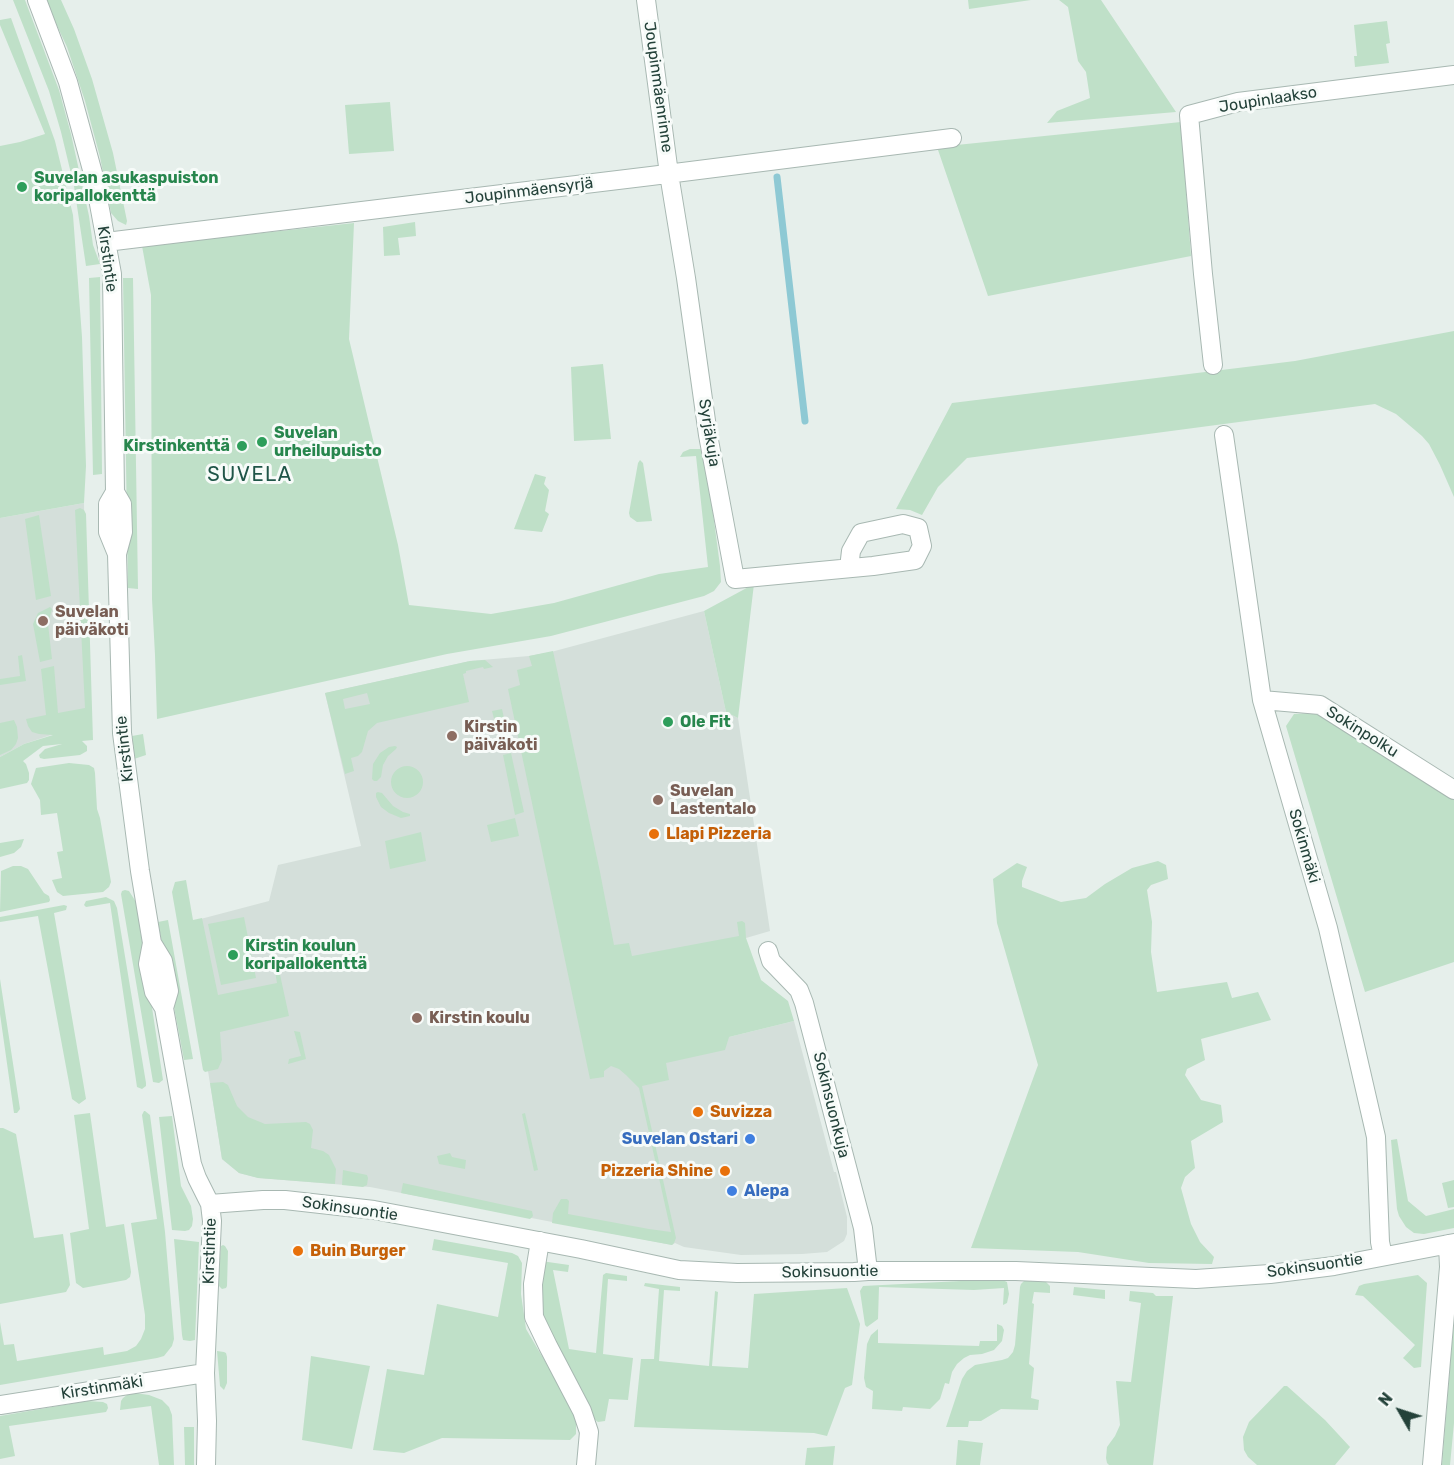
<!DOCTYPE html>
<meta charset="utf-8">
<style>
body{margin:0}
#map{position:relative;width:1454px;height:1465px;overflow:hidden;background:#e6efeb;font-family:Rubik,sans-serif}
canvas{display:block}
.north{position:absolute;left:1370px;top:1381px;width:60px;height:60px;-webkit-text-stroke:4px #f7fbf9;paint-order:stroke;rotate:309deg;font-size:16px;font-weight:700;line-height:24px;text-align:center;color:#24423a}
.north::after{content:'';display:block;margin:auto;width:21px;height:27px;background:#24423a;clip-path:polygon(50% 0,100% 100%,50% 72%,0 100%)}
</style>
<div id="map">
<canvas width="1454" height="1465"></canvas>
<div class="north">N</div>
</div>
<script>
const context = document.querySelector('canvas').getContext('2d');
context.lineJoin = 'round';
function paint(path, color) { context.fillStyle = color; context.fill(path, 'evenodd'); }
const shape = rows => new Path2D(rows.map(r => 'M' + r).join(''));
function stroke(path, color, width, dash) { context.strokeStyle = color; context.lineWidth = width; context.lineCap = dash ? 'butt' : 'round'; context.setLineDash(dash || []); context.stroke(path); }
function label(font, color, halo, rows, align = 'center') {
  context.font = font + ' Rubik,sans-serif'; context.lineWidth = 6; context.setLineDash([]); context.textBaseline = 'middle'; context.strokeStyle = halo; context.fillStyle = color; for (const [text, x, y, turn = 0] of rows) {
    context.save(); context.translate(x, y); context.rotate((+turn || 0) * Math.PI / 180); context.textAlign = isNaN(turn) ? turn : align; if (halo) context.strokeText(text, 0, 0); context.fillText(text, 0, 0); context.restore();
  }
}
paint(shape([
 [84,503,87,723,24,744,0,757,0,518],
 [704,611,726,712,738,718,770,931,746,938,729,1037,794,1021,834,1172,836,1172,847,1217,847,1234,844,1241,827,1252,802,1254,741,1255,684,1247,675,1243,672,1245,370,1187,259,1178,239,1173,222,1159,208,1071,212,1037,193,921,269,901,278,865,361,846,325,693,470,661,529,656,551,652]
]), '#d4dfda');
paint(shape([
 [13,0,25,0,59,90,71,134,89,216,93,245,100,264,86,266,74,186,61,132,49,91],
 [45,0,61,0,74,29,92,79,113,153,127,221,126,225,118,221,111,213,100,157,85,101,67,47],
 [968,0,1031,0,969,9],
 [1059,0,1101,0,1176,112,1047,123,1057,111,1090,98,1086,72,1078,61,1068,7],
 [11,18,55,141,73,215,82,337,86,466,84,503,0,518,0,146,20,142,45,134,0,25,0,20],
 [1387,21,1390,43,1386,44,1389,63,1355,67,1354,56,1357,56,1354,25],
 [390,102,394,151,349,154,345,105],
 [1181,122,1191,256,988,296,937,147],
 [415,222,416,236,398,238,400,255,384,256,383,227],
 [354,223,349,339,398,545,409,605,491,614,554,603,659,574,708,567,696,456,680,457,683,452,690,449,700,449,705,452,720,566,721,582,714,591,704,596,551,636,447,654,157,719,155,655,152,599,151,295,142,246],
 [100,277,102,474,93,475,89,278],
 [123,278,133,278,138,589,128,588],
 [1454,331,1454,497,1440,465,1429,444,1422,436,1396,414,1375,404,967,458,938,487,922,515,910,510,896,509,952,403,1295,361],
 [603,364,611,439,574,441,571,367],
 [640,460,643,463,652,521,637,522,630,517,629,513,638,463],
 [535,474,546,477,544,484,549,490,545,511,549,514,542,532,514,529],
 [80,508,84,510,86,514,93,740,82,741,87,746,87,751,80,755,44,759,40,758,39,755,45,749,62,744,43,746,23,761,26,764,29,773,29,780,27,783,0,789,0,757,24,744,53,735,39,734,32,732,28,726,26,719,46,715,41,669,54,666,58,713,85,708,75,510],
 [39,515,51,596,36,600,25,519],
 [754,584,738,718,726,712,704,611],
 [50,607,52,609,48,624,52,659,40,662,33,624,38,613],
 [553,651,600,872,614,945,629,943,632,956,739,936,737,922,742,921,745,923,746,938,761,980,788,1001,794,1021,729,1037,725,1050,666,1063,669,1080,642,1086,676,1238,674,1243,672,1245,552,1223,553,1213,561,1199,567,1199,569,1201,568,1214,649,1229,671,1232,639,1088,626,1075,619,1069,611,1066,604,1071,604,1077,590,1079,508,689,520,685,517,670,532,666,529,656],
 [22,655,26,681,0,685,0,679,20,676,18,656],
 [485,660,493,667,484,669,483,667,466,671,466,673,463,674,469,702,377,723,368,731,362,752,358,756,351,758,354,771,345,774,325,693,470,661],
 [367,693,370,704,345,709,343,699],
 [502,709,507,732,498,734,492,711],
 [1313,713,1326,717,1454,800,1454,962,1365,992,1286,726,1294,714],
 [14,720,17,727,18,738,16,744,11,750,0,755,0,723],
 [143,734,146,755,134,759,132,736],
 [395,746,397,747,396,749,388,756,383,765,381,777,377,781,374,781,372,779,373,764,380,753,389,747],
 [511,753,524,812,515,815,503,755],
 [69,763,89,765,94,768,95,773,97,809,100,818,111,882,109,887,103,892,63,896,57,892,52,880,62,878,57,852,63,851,57,813,41,815,40,800,31,784,36,768],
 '391 782a16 16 0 1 1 32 0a16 16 0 1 1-32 0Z',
 [378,792,382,793,393,806,403,812,410,814,410,816,401,818,389,813,381,807,376,797,376,793],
 [515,818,519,836,491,842,487,825],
 [421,832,426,861,390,869,385,841],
 [24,839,21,847,14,853,0,857,0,843],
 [1158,861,1166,865,1168,879,1151,885,1147,890,1152,922,1151,952,1157,992,1227,982,1232,998,1258,992,1271,1020,1201,1039,1205,1060,1187,1069,1185,1075,1201,1100,1221,1105,1223,1122,1191,1141,1195,1168,1185,1177,1181,1188,1191,1224,1200,1242,1214,1257,1212,1264,1149,1263,1078,1252,971,1248,1038,1065,997,923,993,879,1017,863,1027,867,1022,881,1022,887,1061,902,1086,898,1105,884,1132,868],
 [13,866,21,866,28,869,44,893,49,896,50,900,49,902,0,912,1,871],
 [186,880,193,920,202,918,218,995,277,983,275,971,279,970,289,1016,220,1032,222,1060,218,1069,205,1072,203,1070,172,892,175,882],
 [125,890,129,891,136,902,163,1080,159,1083,153,1082,121,894,122,891],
 [106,897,114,901,117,908,146,1083,146,1086,142,1089,137,1087,110,903,86,907,84,905,86,901],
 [64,905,67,906,66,910,54,913,86,1099,79,1104,72,1099,38,916,0,922,0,917],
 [244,917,256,978,221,985,208,924],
 [168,920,193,1059,184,1060,158,922],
 [0,979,20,1109,17,1113,14,1113,0,1014],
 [294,1031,300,1032,306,1059,288,1064,289,1059,301,1056],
 [223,1082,228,1085,237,1106,248,1117,265,1124,306,1122,310,1124,313,1130,311,1148,323,1151,329,1155,336,1169,335,1184,258,1178,239,1173,222,1159,210,1083],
 [144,1111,145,1111,150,1115,165,1232,174,1339,172,1346,164,1356,157,1358,0,1385,0,1322,4,1345,14,1344,17,1361,103,1347,104,1355,127,1351,136,1346,141,1339,145,1329,145,1315,131,1223,157,1219,142,1115],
 [90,1113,106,1227,124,1224,131,1272,130,1277,126,1280,83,1288,76,1283,70,1233,89,1229,74,1115],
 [525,1113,538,1170,534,1171,522,1114],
 [172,1116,181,1186,191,1206,193,1219,192,1226,189,1230,185,1231,172,1230,159,1117],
 [0,1128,3,1128,16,1134,34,1238,63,1234,70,1285,66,1292,0,1304],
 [1397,1139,1408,1201,1426,1216,1454,1209,1454,1228,1424,1234,1414,1233,1406,1227,1399,1216,1397,1209,1391,1140],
 [450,1153,452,1157,466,1160,465,1169,439,1164,437,1156],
 [343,1170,367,1175,368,1178,367,1185,363,1187,342,1185],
 [1454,1180,1454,1207,1448,1208,1442,1183],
 [403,1183,532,1211,533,1216,530,1219,401,1193],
 [174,1239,199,1242,195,1340,190,1341,183,1340,182,1335],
 [434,1239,512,1253,518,1256,522,1263,521,1294,526,1329,556,1380,576,1419,576,1434,570,1440,442,1438,404,1453,373,1450,387,1369,424,1375,437,1304,498,1317,508,1263,432,1250],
 [223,1245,225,1246,228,1251,227,1286,226,1288,222,1289,219,1286,218,1283,221,1246],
 [541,1261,569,1265,568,1272,553,1270,569,1349,596,1353,603,1275,606,1273,627,1276,627,1281,608,1279,603,1354,633,1358,628,1400,609,1399,605,1421,598,1422,590,1416,538,1314],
 [1418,1275,1427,1283,1421,1367,1414,1368,1403,1358,1415,1345,1363,1296,1355,1295,1359,1286,1364,1284],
 [1000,1279,1007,1282,1009,1294,1007,1303,1003,1305,1004,1288,974,1290,879,1287,878,1319,867,1327,865,1325,860,1291,863,1286],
 [1025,1280,1046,1282,1050,1286,1050,1293,1034,1292,1032,1303,1034,1304,1029,1364,1034,1368,1031,1398,1039,1400,1038,1410,1001,1409,981,1421,969,1421,968,1427,946,1427,962,1379,967,1371,975,1365,1002,1360,1008,1358,1013,1352,1015,1345,1020,1287,1021,1284],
 [645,1283,680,1287,680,1291,664,1290,659,1361,709,1366,715,1291,718,1292,712,1366,748,1368,754,1294,847,1288,860,1324,852,1385,845,1388,827,1436,814,1433,634,1427,641,1359,654,1359,659,1289,644,1286],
 [1074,1287,1105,1290,1105,1299,1073,1295],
 [1130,1291,1153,1293,1156,1296,1173,1296,1153,1465,1109,1465,1107,1463,1106,1458,1107,1447,1115,1436,1120,1425,1116,1381,1131,1382,1141,1303,1129,1301],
 [1454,1318,1454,1423,1450,1465,1442,1465],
 [997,1324,1002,1326,1004,1330,1002,1341,994,1350,982,1354,970,1355,964,1358,957,1364,952,1372,949,1384,945,1383,940,1399,930,1409,903,1407,902,1411,872,1409,873,1391,866,1387,864,1378,867,1344,871,1335,878,1329,878,1343,979,1346,980,1341,997,1341],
 [217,1351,224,1352,226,1353,227,1357,227,1383,224,1390,220,1386],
 [311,1356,370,1366,352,1449,302,1440],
 [1284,1386,1287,1386,1325,1420,1350,1447,1335,1465,1257,1465,1248,1457,1244,1450,1243,1437,1249,1422],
 [135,1393,149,1395,162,1400,169,1407,172,1415,174,1465,159,1465,151,1406,120,1410,121,1401,123,1398,127,1395],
 [87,1401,103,1402,107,1404,108,1408,106,1412,9,1426,15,1456,0,1459,0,1416],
 [184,1427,194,1427,194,1465,185,1465],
 [958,1440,983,1443,980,1465,956,1465],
 [835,1446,833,1465,805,1465,807,1448]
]), '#bfe0c8');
stroke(shape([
 [777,177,805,421]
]), '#8ec9d4', 7);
const minor = shape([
 [37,0,68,82,94,177,112,274,115,492,122,504,123,532,117,554,122,733,140,871,152,943,148,964,154,992,164,1008,192,1164,197,1178,210,1204,212,1221,205,1373,207,1421,206,1465],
 [646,0,669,174,686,278,708,435,735,579,873,566,915,560,922,546,918,528,903,524,861,533,851,551,849,568],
 [106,242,651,176,952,138],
 [1213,365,1203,274,1189,115,1238,102,1454,75],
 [1224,435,1262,700,1328,928,1376,1137,1380,1242,1383,1256],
 [115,492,108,504,108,532,117,554],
 [1262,700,1320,705,1454,790],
 [152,943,163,961,169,991,164,1008],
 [768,951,771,961,799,990,804,1003,863,1228,868,1271],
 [210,1204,263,1200,285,1200,374,1210,581,1249,679,1270,737,1273,854,1272,868,1271,1016,1271,1196,1279,1270,1274,1334,1266,1454,1243],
 [540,1241,533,1284,534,1317,548,1346,582,1411,589,1432,586,1465],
 [0,1405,205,1373],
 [1432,1465,1449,1267,1448,1244]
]);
stroke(minor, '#a8b8b2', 20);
stroke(minor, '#fff', 18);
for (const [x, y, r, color] of [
 [22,187,6,"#2e9e5b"],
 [262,442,6,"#2e9e5b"],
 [242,446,6,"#2e9e5b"],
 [43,621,6,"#8d6e63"],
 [668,722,6,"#2e9e5b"],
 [452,736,6,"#8d6e63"],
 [658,800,6,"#8d6e63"],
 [654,834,6,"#e8710a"],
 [233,955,6,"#2e9e5b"],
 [417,1018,6,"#8d6e63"],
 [698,1112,6,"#e8710a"],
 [750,1139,6,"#3f7fe0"],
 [725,1171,6,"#e8710a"],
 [732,1191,6,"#3f7fe0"],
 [298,1251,6,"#e8710a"]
]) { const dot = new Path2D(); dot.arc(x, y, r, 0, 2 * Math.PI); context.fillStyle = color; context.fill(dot); stroke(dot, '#f7fbf9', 2); }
label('16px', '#24423a', '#f7fbf9', [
 ["Joupinmäenrinne",658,87,82],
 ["Joupinlaakso",1268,100,-9],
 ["Joupinmäensyrjä",529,191,-7],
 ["Kirstintie",107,259,82],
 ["Syrjäkuja",709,433,81],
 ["Sokinpolku",1362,732,32],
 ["Kirstintie",125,749,-96],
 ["Sokinmäki",1304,846,74],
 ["Sokinsuonkuja",831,1105,76],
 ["Sokinsuontie",350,1209,8],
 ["Kirstintie",210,1251,-88],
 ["Sokinsuontie",1315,1266,-8],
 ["Sokinsuontie",830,1272,-1],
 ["Kirstinmäki",102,1388,-9]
]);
label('bold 16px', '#27864d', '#f7fbf9', [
 ["Suvelan asukaspuiston",34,178],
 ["koripallokenttä",34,196],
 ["Suvelan",274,433],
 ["urheilupuisto",274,451],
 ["Kirstinkenttä",230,446,"right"],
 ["Ole Fit",680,722],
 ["Kirstin koulun",245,946],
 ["koripallokenttä",245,964]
], 'left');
label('bold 16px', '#785e54', '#f7fbf9', [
 ["Suvelan",55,612],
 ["päiväkoti",55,630],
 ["Kirstin",464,727],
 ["päiväkoti",464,745],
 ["Suvelan",670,791],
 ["Lastentalo",670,809],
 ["Kirstin koulu",429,1018]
], 'left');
label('bold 16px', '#c56008', '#f7fbf9', [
 ["Llapi Pizzeria",666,834],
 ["Suvizza",710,1112],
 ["Pizzeria Shine",713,1171,"right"],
 ["Buin Burger",310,1251]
], 'left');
label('bold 16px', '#366cbe', '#f7fbf9', [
 ["Suvelan Ostari",738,1139],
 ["Alepa",744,1191,"left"]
], 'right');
context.letterSpacing = '1.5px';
label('20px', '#1f5548', '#f7fbf9', [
 ["SUVELA",250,475]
]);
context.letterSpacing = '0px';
</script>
